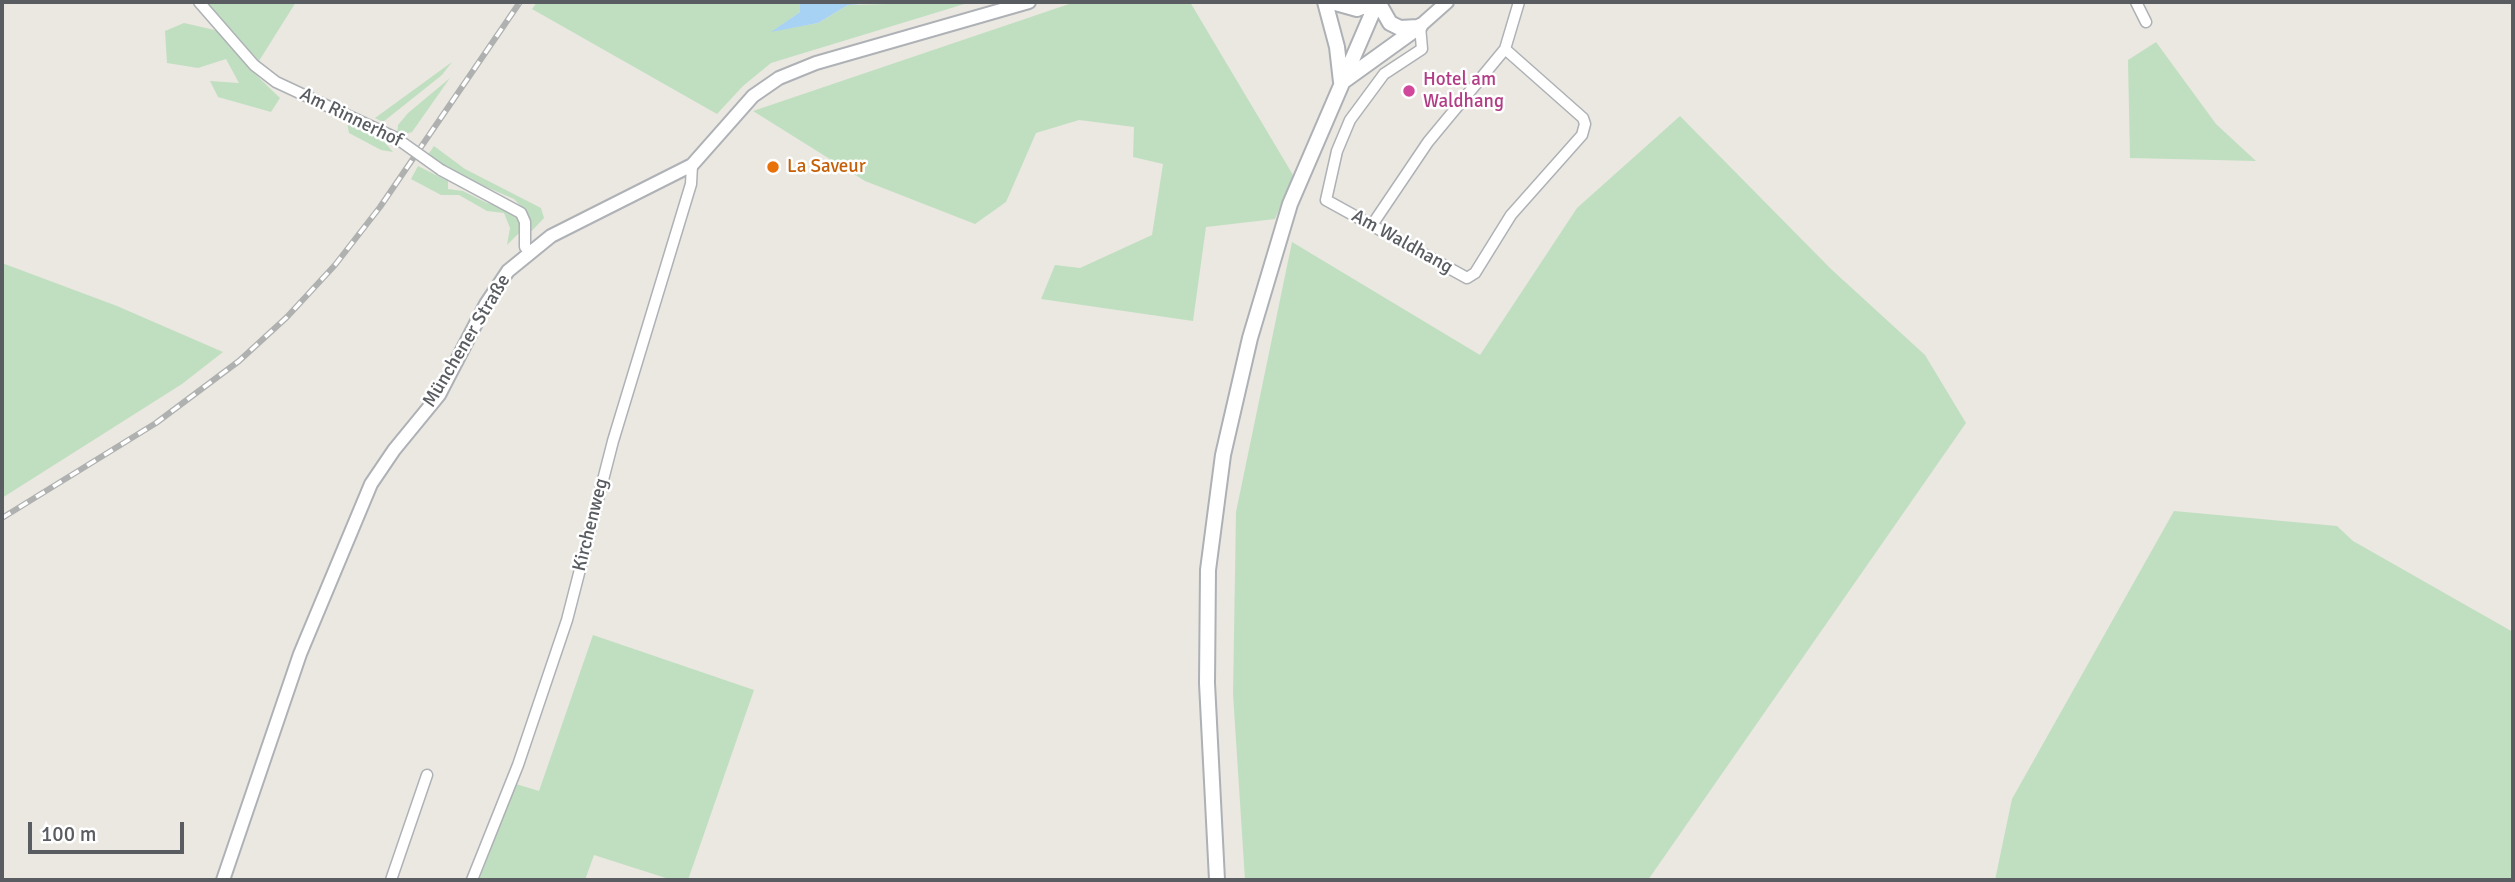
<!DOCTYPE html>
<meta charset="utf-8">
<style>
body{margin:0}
#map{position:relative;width:2515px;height:882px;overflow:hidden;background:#eae8e1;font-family:Signika,sans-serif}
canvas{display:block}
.frame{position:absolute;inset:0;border:4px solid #595c60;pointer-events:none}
.scale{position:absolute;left:28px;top:822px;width:156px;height:32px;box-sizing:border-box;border:4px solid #595c60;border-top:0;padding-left:9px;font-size:21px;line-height:24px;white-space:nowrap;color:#595c60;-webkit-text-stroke:5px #fff;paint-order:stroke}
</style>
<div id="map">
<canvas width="2515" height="882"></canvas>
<div class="frame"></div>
<div class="scale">100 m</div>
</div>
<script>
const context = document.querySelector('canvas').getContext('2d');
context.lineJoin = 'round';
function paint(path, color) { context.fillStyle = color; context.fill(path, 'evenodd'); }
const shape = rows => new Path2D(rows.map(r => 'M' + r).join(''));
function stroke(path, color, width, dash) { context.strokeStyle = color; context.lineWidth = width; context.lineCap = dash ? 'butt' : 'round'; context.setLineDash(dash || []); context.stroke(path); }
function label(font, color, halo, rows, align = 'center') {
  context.font = font + ' Signika,sans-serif'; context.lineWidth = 5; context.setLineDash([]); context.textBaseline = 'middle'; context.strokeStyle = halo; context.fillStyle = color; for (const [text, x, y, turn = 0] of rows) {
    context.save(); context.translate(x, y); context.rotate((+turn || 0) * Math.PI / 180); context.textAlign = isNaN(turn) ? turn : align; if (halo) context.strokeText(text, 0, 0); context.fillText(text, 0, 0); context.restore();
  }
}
paint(shape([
 [207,2,296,2,259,61],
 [537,2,800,2,800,12,773,31,818,23,848,5,971,2,771,63,743,86,717,114,532,9],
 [1075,2,1190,2,1293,175,1275,219,1206,227,1193,321,1041,299,1055,265,1080,268,1152,235,1163,164,1133,157,1134,127,1079,120,1036,133,1006,202,975,224,865,181,753,111],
 [184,23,219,31,253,72,280,98,271,112,218,97,210,81,239,83,226,59,198,68,167,63,165,31],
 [2156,42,2216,124,2256,161,2130,158,2128,60],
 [452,62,442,75,383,122,375,118],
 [450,78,412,132,397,137,398,125,408,113],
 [1680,116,1831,269,1925,355,1966,423,1648,880,1245,880,1233,694,1236,512,1292,242,1480,355,1577,208],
 [346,118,380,137,393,152,381,150,349,133],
 [434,146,465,169,541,208,544,218,528,235,527,213,514,199,442,168,427,156],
 [418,166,448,181,448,189,463,191,487,203,511,208,520,222,520,232,507,245,510,228,504,213,487,211,459,195,441,195,411,179],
 [2,263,117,306,223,352,182,384,2,498],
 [2174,511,2337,526,2353,541,2513,632,2513,880,1995,880,2012,799],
 [593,635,754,690,688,880,672,880,594,855,585,880,479,880,516,784,539,791]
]), '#c0dfc0');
paint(shape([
 [800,2,886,2,848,5,818,23,771,32,800,12]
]), '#a7d2f4');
const minor = shape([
 [199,2,254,65,276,82,396,138],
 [2136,2,2146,22],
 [1420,26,1422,49,1384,74,1350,120,1337,151,1326,200,1467,278,1475,273,1511,215,1582,135,1585,124,1583,118,1505,49],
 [441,170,521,213,525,222,525,247,530,251],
 [1372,225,1428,142,1505,49,1519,2],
 [391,880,427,775],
 [472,880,518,765,567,620,613,441,691,184,692,165]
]);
const tertiary = shape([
 [1420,26,1447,2],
 [223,880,300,654,371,484,394,450,439,395,486,304,508,271,551,236,692,165,753,96,779,78,816,63,1029,2]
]);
const secondary = shape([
 [1325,2,1337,47,1341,82],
 [1332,2,1357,9,1374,2],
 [1378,2,1390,23,1400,28,1418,27],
 [1345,80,1420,26],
 [1217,880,1207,683,1208,570,1223,455,1250,338,1290,204,1377,2]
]);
stroke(minor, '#aeb1b5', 13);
stroke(tertiary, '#aeb1b5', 16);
stroke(secondary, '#adb0b5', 18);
stroke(minor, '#fff', 10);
stroke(tertiary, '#fff', 12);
stroke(secondary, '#fff', 14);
const rail = shape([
 [2,518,156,423,239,361,287,317,335,265,380,207,520,2]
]);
stroke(rail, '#afb0b0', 6);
stroke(rail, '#fff', 3.5, [10]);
const minorBridge = shape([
 [396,138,441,170]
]);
stroke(minorBridge, '#aeb1b5', 13, []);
stroke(minorBridge, '#fff', 10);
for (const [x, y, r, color] of [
 [1409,91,7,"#d1479c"],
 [773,167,7,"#e8710a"]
]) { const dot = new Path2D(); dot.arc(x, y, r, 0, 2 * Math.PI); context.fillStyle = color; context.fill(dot); stroke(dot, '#fff', 2.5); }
label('19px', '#b23c85', '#fff', [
 ["Hotel am",1423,80],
 ["Waldhang",1423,102]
], 'left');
label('19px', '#595c60', '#fff', [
 ["Am Rinnerhof",351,118,26],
 ["Am Waldhang",1402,242,29],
 ["Münchener Straße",467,341,-59],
 ["Kirchenweg",591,525,-76]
]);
label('19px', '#c56008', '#fff', [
 ["La Saveur",787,167]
], 'left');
</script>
